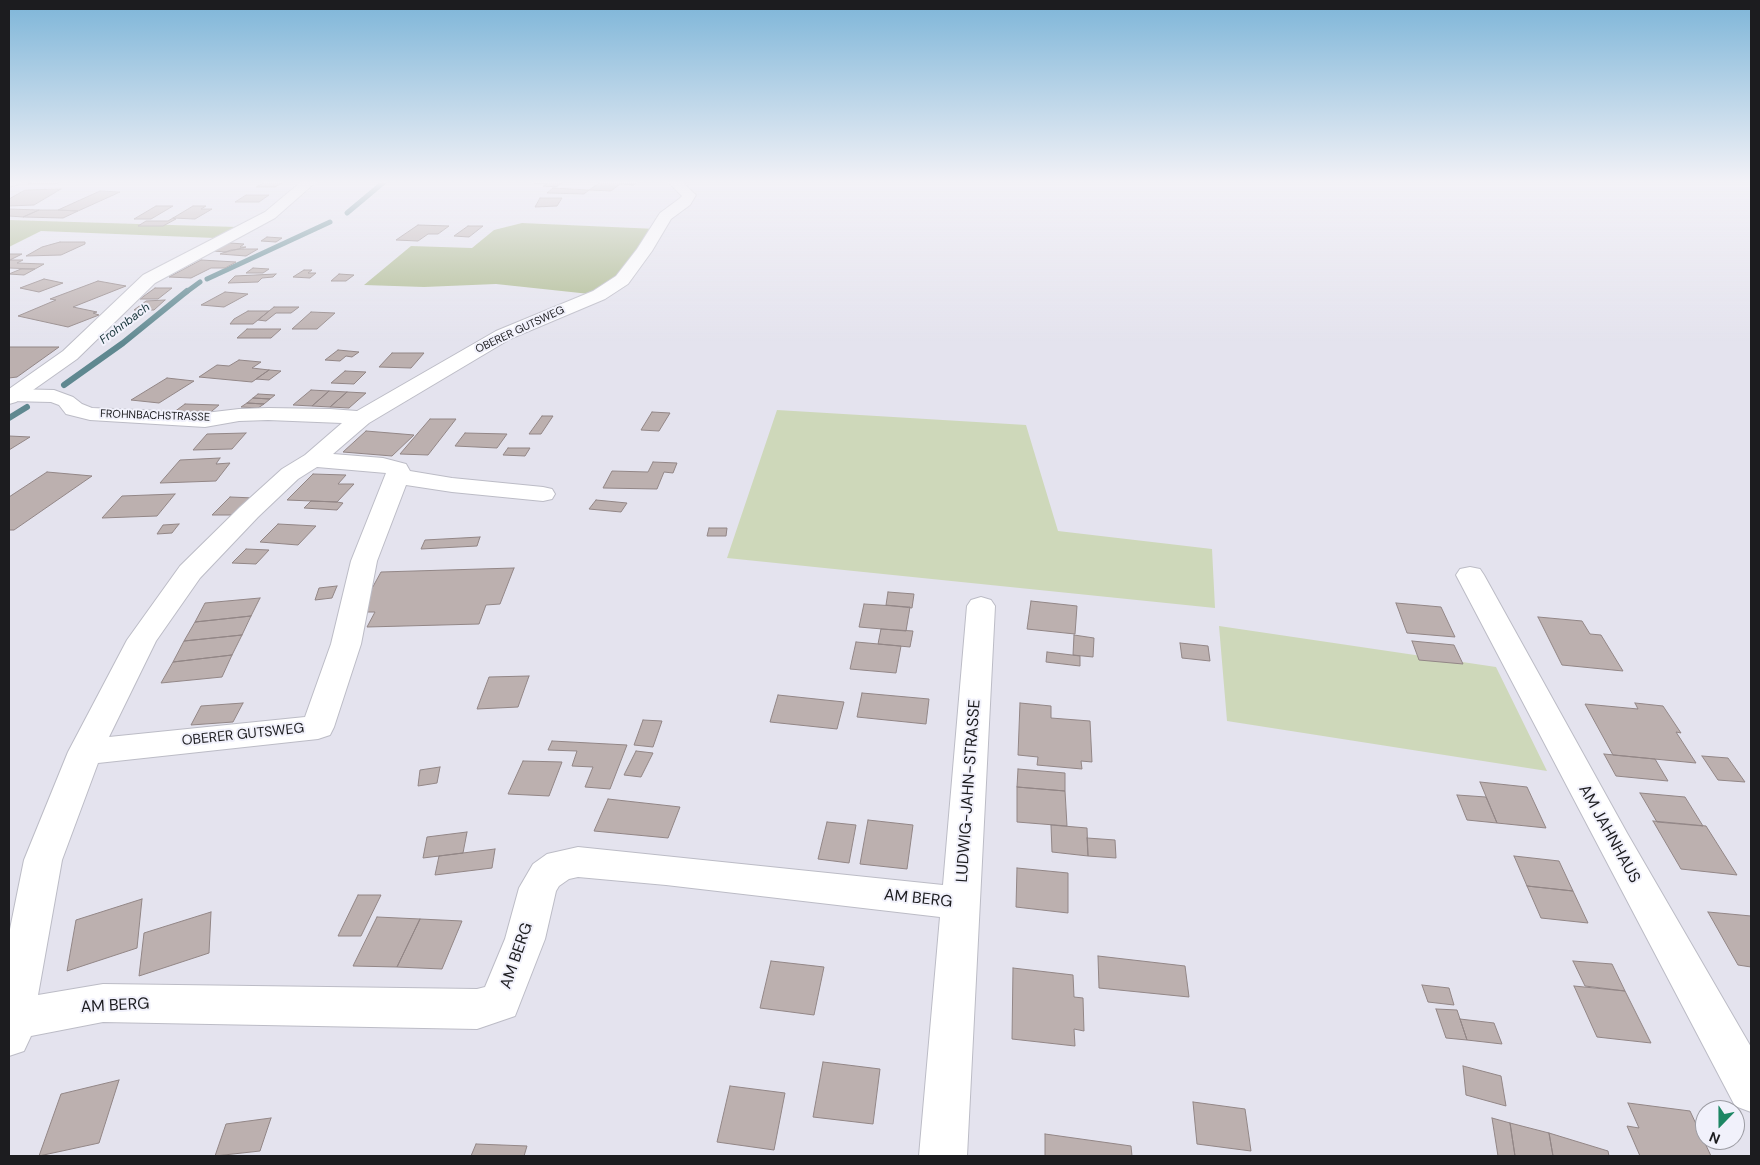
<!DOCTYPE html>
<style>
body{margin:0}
#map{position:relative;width:1760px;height:1165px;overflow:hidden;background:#e4e3ee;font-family:"DM Sans",sans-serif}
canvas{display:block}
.frame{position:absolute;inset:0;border:10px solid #1c1c1f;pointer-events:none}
.north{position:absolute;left:1695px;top:1100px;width:50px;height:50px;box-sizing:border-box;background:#f1f1fb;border:1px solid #9c9ca3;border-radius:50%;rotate:202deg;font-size:14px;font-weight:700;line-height:20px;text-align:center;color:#1c1c1f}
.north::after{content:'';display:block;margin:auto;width:18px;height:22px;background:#1d8764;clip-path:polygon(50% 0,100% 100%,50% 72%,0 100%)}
</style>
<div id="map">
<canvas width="1760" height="1165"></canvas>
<div class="frame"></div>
<div class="north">N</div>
</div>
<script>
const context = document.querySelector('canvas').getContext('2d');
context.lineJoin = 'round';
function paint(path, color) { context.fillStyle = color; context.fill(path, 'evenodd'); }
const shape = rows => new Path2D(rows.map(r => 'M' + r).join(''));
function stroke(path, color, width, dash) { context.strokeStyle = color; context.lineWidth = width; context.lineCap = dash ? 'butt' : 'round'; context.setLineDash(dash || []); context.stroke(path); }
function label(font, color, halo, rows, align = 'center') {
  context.font = font + ' "DM Sans",sans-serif'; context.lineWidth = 4; context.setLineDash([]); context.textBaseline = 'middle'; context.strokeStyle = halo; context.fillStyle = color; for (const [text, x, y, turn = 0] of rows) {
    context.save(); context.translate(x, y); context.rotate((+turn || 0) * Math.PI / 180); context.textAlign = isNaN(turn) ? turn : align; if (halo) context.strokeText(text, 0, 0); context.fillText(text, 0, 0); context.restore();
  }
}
paint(shape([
 [777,410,1026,425,1058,531,1212,549,1215,608,727,558],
 [1219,626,1496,667,1547,771,1227,721]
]), '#ced8ba');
paint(shape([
 [9,220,237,227,215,238,41,231,9,247],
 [522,223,657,229,644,251,599,295,496,284,424,287,364,285,411,246,472,248,494,230]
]), '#abb88c');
stroke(shape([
 [347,213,384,182],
 [207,279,330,222],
 [185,293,200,282]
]), '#5f8890', 5);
stroke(shape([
 [64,385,123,343,187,291],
 [9,418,27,407]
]), '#5f8890', 6);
const building = shape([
 [35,181,62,181,56,184,28,184,35,181],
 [267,181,286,181,275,187,256,187,267,181],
 [535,181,565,181,556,187,543,186,547,184,531,183,535,181],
 [602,181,639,181,634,185,620,184,611,191,589,190,602,181],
 [553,188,589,190,584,194,547,193,553,188],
 [61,189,34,205,9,206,9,199,25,190,61,189],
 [100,191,120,192,78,211,58,210,100,191],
 [246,195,269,195,259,202,235,202,246,195],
 [540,198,562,198,557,206,535,207,540,198],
 [156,206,173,206,151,219,134,219,156,206],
 [193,206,206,206,201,209,212,209,195,219,173,218,193,206],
 [9,209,39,210,23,217,9,216,9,209],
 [39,210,58,210,78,211,63,218,23,217,39,210],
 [173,218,176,219,163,226,138,226,146,221,168,221,173,218],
 [418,225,449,226,438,234,428,234,418,241,396,240,418,225],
 [468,226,483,226,469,237,454,236,468,226],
 [267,237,282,238,276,242,261,241,267,237],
 [60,242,85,242,85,244,61,255,26,256,42,247,60,242],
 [230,243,244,244,240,247,246,247,226,252,213,251,230,243],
 [243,249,258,249,246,256,220,254,231,250,243,249],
 [9,254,22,254,10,260,23,260,17,263,44,264,35,269,9,268,9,254],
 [201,260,236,262,225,268,211,268,191,278,169,277,201,260],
 [253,268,269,269,263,273,246,273,253,268],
 [21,269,35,269,24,275,9,274,21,269],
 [304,270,312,270,308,273,316,273,310,278,293,277,304,270],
 [276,274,273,277,262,278,258,282,228,283,235,276,276,274],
 [339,274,354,275,346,281,331,281,339,274],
 [44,279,63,283,39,292,20,288,44,279],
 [98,281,126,286,73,307,97,312,93,313,99,315,68,327,18,316,56,300,50,299,98,281],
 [155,288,172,288,158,299,140,299,155,288],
 [225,292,248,294,224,307,201,305,225,292],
 [165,300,154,310,134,310,146,301,165,300],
 [274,307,299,307,291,313,276,313,266,321,258,320,274,307],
 [248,311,269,311,253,324,230,324,234,319,248,311],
 [311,312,335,313,317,329,292,329,311,312],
 [247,329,281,329,271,338,237,338,247,329],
 [9,347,59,347,17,377,9,378,9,347],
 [338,350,359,352,352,357,346,356,340,361,325,360,338,350],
 [392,353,424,353,411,368,379,367,392,353],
 [239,360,261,362,252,368,269,370,252,382,199,377,217,365,229,366,239,360],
 [269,370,281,371,269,380,256,379,269,370],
 [345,371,366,372,354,384,331,383,345,371],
 [167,378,194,381,159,403,131,400,167,378],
 [311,390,329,391,312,406,293,405,311,390],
 [329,391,347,392,330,407,312,406,329,391],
 [347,392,366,393,349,408,330,407,347,392],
 [258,394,275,395,270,399,253,398,258,394],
 [253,398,270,399,264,404,247,403,253,398],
 [247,403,264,404,258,408,241,407,247,403],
 [185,404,219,405,205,417,170,415,185,404],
 [652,412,670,413,659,431,641,430,652,412],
 [542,416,553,416,541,434,529,434,542,416],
 [430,419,456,419,428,455,400,454,430,419],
 [366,431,414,435,392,456,343,452,366,431],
 [246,433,232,449,193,450,207,434,246,433],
 [465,433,507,434,497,448,455,446,465,433],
 [9,436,30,437,9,450,9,436],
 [508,448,530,448,525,456,503,455,508,448],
 [220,458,216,464,230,463,216,481,160,483,180,460,220,458],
 [653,462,677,463,673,473,664,472,657,489,603,488,612,471,648,472,653,462],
 [47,472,92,476,14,530,9,530,9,497,47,472],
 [313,474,346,475,338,484,354,484,337,502,287,500,313,474],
 [175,494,157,516,102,518,122,496,175,494],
 [230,497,254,498,236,515,212,515,230,497],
 [596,500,627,503,621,512,589,509,596,500],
 [311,501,337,502,343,503,337,510,304,508,311,501],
 [179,524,172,533,157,534,163,525,179,524],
 [278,524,316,526,298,545,260,542,278,524],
 [709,528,727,528,726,536,707,536,709,528],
 [480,537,477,546,421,549,425,540,480,537],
 [246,549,269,550,256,564,232,563,246,549],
 [514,568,500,604,486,605,479,624,367,627,375,612,359,612,381,572,514,568],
 [337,586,332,598,315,600,319,588,337,586],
 [888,592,914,594,912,608,886,605,888,592],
 [260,598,251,616,195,622,205,603,260,598],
 [1031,601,1077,606,1075,634,1027,629,1031,601],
 [1396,603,1441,607,1455,637,1407,633,1396,603],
 [864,604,910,607,906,631,859,627,864,604],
 [251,616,242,635,184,641,195,622,251,616],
 [1538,617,1582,621,1590,634,1601,635,1623,671,1562,665,1538,617],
 [881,629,913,631,910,647,878,644,881,629],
 [242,635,232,655,173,662,184,641,242,635],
 [1074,635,1094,638,1093,657,1073,655,1074,635],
 [1412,641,1454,645,1463,664,1419,660,1412,641],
 [856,642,901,646,896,673,850,669,856,642],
 [1180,643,1208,646,1210,661,1182,658,1180,643],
 [1047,652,1080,656,1080,666,1046,662,1047,652],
 [232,655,222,677,161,683,173,662,232,655],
 [529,676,518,707,477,709,489,677,529,676],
 [862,693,929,699,926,724,857,717,862,693],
 [778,695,844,702,837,729,770,722,778,695],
 [243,703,233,722,191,725,201,706,243,703],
 [1020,703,1051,706,1051,718,1090,721,1092,762,1081,761,1082,769,1037,765,1038,757,1018,755,1020,703],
 [1635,703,1663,706,1681,733,1676,732,1696,763,1613,755,1585,704,1638,709,1635,703],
 [643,720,662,721,653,747,634,745,643,720],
 [552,741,627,745,610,789,585,787,593,767,572,766,577,751,548,750,552,741],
 [636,751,653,753,641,777,624,775,636,751],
 [1604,754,1655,759,1668,781,1616,776,1604,754],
 [1702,756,1728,758,1745,782,1718,780,1702,756],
 [523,761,562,762,549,796,508,794,523,761],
 [440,767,437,783,418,786,420,770,440,767],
 [1018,769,1065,773,1065,791,1017,787,1018,769],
 [1480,782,1527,787,1546,828,1497,823,1480,782],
 [1017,787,1065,791,1067,826,1017,822,1017,787],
 [1640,793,1685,797,1703,826,1657,822,1640,793],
 [1457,795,1486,797,1497,823,1467,820,1457,795],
 [608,799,680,807,668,838,594,831,608,799],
 [868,820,913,825,907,869,860,864,868,820],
 [1653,821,1706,826,1737,875,1681,869,1653,821],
 [827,822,856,825,849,863,818,859,827,822],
 [1051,825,1087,828,1088,856,1052,852,1051,825],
 [467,832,463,853,423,858,427,837,467,832],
 [1087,838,1115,840,1116,858,1088,856,1087,838],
 [495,849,492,868,435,875,439,856,495,849],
 [1514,856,1559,861,1573,891,1527,886,1514,856],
 [1017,868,1068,873,1068,913,1016,907,1017,868],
 [1527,886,1573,891,1588,923,1541,918,1527,886],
 [358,895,381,895,361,936,338,936,358,895],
 [142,899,137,948,67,971,76,920,142,899],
 [211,912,209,953,139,976,144,933,211,912],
 [1708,912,1751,916,1751,967,1738,965,1708,912],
 [377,917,420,919,397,967,353,966,377,917],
 [420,919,462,921,442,969,397,967,420,919],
 [1098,956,1185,966,1189,997,1099,988,1098,956],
 [771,961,824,967,814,1015,760,1008,771,961],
 [1573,961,1612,964,1625,991,1585,986,1573,961],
 [1013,968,1073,975,1074,997,1083,998,1084,1031,1074,1029,1075,1046,1012,1039,1013,968],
 [1422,985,1449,988,1454,1005,1428,1002,1422,985],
 [1574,986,1625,991,1651,1043,1597,1037,1574,986],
 [1436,1009,1457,1010,1467,1040,1446,1038,1436,1009],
 [1460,1019,1494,1023,1502,1044,1467,1040,1460,1019],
 [823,1062,880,1069,873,1124,813,1117,823,1062],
 [1463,1066,1501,1076,1506,1106,1466,1095,1463,1066],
 [119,1080,99,1143,39,1156,61,1094,119,1080],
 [730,1086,785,1093,774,1150,717,1142,730,1086],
 [1193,1102,1245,1109,1251,1151,1197,1144,1193,1102],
 [1628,1103,1690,1111,1711,1156,1640,1156,1627,1126,1639,1128,1628,1103],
 [271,1118,260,1151,215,1156,226,1124,271,1118],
 [1492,1118,1510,1123,1515,1156,1498,1156,1492,1118],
 [1510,1123,1549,1133,1553,1156,1515,1156,1510,1123],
 [1549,1133,1608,1151,1609,1156,1553,1156,1549,1133],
 [1045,1134,1131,1146,1132,1156,1045,1156,1045,1134],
 [476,1144,527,1146,524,1156,471,1156,476,1144]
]);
paint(building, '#bcb0af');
stroke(building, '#928686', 1);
const minor = shape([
 [9,181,21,181,19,184,9,187,9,181],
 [667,181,681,181,696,195,690,205,671,219,652,251,628,284,605,299,510,339,369,423,333,454,383,458,406,464,410,471,452,478,543,487,552,489,555,494,552,499,543,501,452,492,406,485,377,561,361,644,334,727,330,735,318,739,98,763,62,860,38,995,103,984,477,989,485,987,505,939,519,888,533,864,547,854,578,847,943,885,967,606,971,600,981,597,991,600,995,606,967,1156,919,1156,940,917,666,885,578,877,569,879,559,886,556,891,545,939,515,1016,477,1029,103,1022,31,1036,24,1051,9,1056,9,934,24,860,68,752,127,640,180,566,240,507,282,469,305,455,342,423,268,420,239,421,205,427,90,420,66,414,59,405,51,402,9,401,9,389,54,390,73,397,82,404,92,408,205,413,239,409,268,408,330,409,357,411,496,331,593,291,616,276,637,249,660,213,679,199,682,196,667,181],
 [317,467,386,473,351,561,331,644,305,717,109,737,156,641,200,578,258,517,298,479,317,467],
 [1470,567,1480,569,1484,575,1627,833,1751,1047,1751,1112,1735,1106,1456,575,1460,569,1470,567]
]);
const tertiary = shape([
 [302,181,317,181,275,218,155,283,77,359,16,402,9,404,9,389,63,351,143,275,265,212,302,181]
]);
stroke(minor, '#bcbcc6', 2);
stroke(tertiary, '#bcbcc6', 2);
paint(minor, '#fff');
paint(tertiary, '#fff');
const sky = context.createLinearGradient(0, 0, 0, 344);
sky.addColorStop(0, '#7db5d8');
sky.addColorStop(0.53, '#f3f2f7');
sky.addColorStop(1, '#f3f2f700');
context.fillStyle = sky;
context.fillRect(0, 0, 1760, 344);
label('11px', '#1c1c1f', '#f1f1fb', [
 ["OBERER GUTSWEG",520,330,-25],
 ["FROHNBACHSTRASSE",155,416,2]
]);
label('italic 12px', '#143237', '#f1f1fb', [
 ["Frohnbach",125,324,-37]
]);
label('14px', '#1c1c1f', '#f1f1fb', [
 ["OBERER GUTSWEG",243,735,-6]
]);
label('16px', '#1c1c1f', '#f1f1fb', [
 ["LUDWIG-JAHN-STRASSE",969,791,-86],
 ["AM JAHNHAUS",1609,834,61],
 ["AM BERG",918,899,6],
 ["AM BERG",517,956,-71],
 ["AM BERG",115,1006,-3]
]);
</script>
